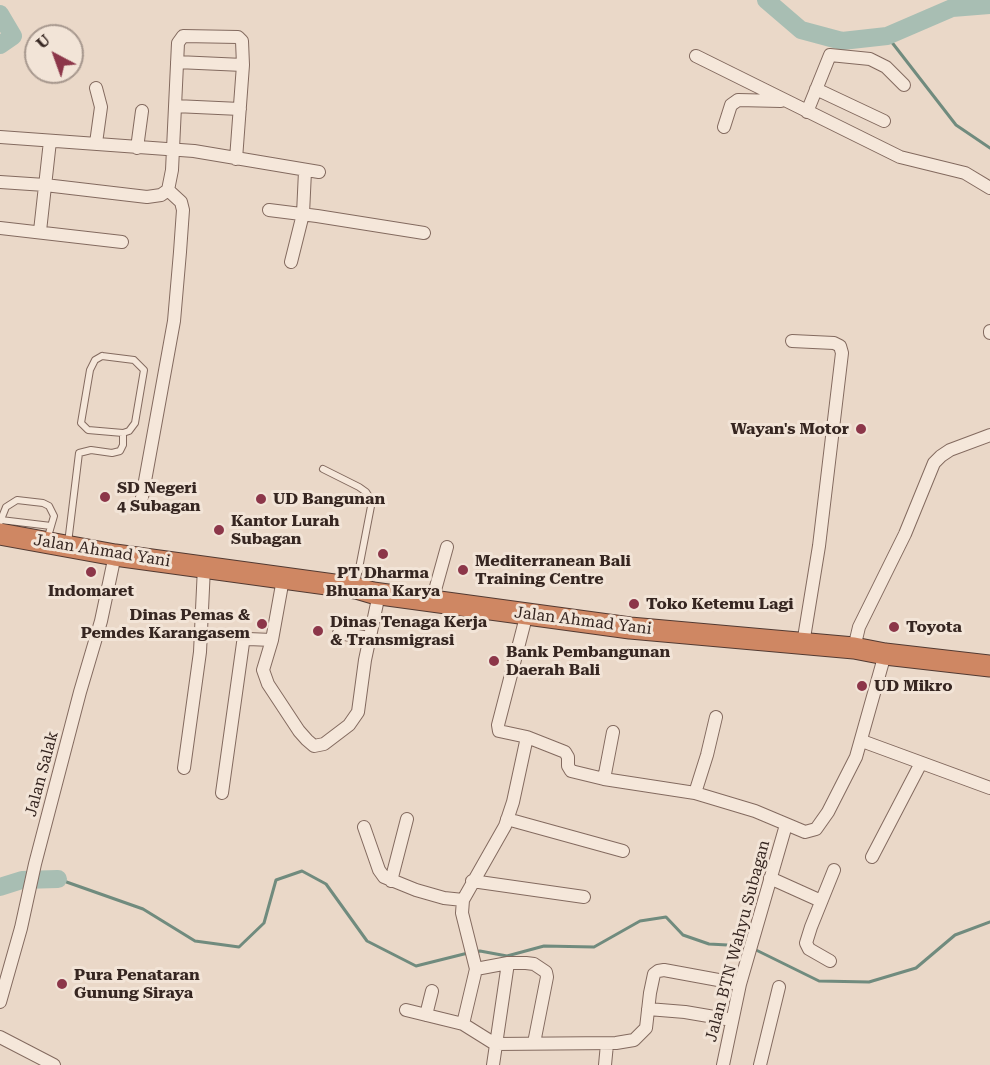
<!DOCTYPE html>
<style>
body{margin:0}
#map{position:relative;width:990px;height:1065px;overflow:hidden;background:#ead8c8;font-family:"Roboto Serif",serif}
canvas{display:block}
.north{position:absolute;left:24px;top:24px;width:60px;height:60px;box-sizing:border-box;background:#f2e4d7;border:2px solid #a7988e;border-radius:50%;rotate:319deg;font-size:16px;font-weight:700;line-height:24px;text-align:center;color:#362621}
.north::after{content:'';display:block;margin:auto;width:21px;height:27px;background:#8c3649;clip-path:polygon(50% 0,100% 100%,50% 72%,0 100%)}
</style>
<div id="map">
<canvas width="990" height="1065"></canvas>
<div class="north">U</div>
</div>
<script>
const context = document.querySelector('canvas').getContext('2d');
context.lineJoin = 'round';
const shape = rows => new Path2D(rows.map(r => 'M' + r).join(''));
function stroke(path, color, width, dash) { context.strokeStyle = color; context.lineWidth = width; context.lineCap = dash ? 'butt' : 'round'; context.setLineDash(dash || []); context.stroke(path); }
function label(font, color, halo, rows, align = 'center') {
  context.font = font + ' "Roboto Serif",serif'; context.lineWidth = 6; context.setLineDash([]); context.textBaseline = 'middle'; context.strokeStyle = halo; context.fillStyle = color; for (const [text, x, y, turn = 0] of rows) {
    context.save(); context.translate(x, y); context.rotate((+turn || 0) * Math.PI / 180); context.textAlign = isNaN(turn) ? turn : align; if (halo) context.strokeText(text, 0, 0); context.fillText(text, 0, 0); context.restore();
  }
}
stroke(shape([
 [887,36,956,125,990,148],
 [58,879,143,909,195,941,239,947,264,923,276,880,302,871,326,884,367,941,416,966,468,953],
 [752,948,819,981,869,982,916,968,955,935,990,922],
 [474,952,480,951,507,956,544,946,594,947,640,921,666,917,683,935,709,944,746,946]
]), '#708b7e', 3);
stroke(shape([
 [766,0,801,30,842,41,887,36,952,8,990,5],
 [0,14,13,36,0,45],
 [0,887,22,880,58,879]
]), '#a8beb3', 18);
const lane = shape([
 [102,356,134,360,144,370,135,423,129,431,123,433,88,430,81,423,90,370,95,360,102,356],
 [323,469,359,487,366,492,372,501,356,584],
 [1,520,51,526],
 [0,522,6,507,17,500,43,503,49,506,54,516,47,540],
 [68,543,79,453,91,450,112,453,120,451,123,445,123,433]
]);
const street = shape([
 [696,56,900,157,965,173,990,188],
 [177,62,243,65],
 [816,89,884,121],
 [175,106,240,109],
 [807,112,830,55,870,59,886,67,904,85],
 [724,127,731,105,738,100,781,101],
 [0,137,194,151,319,172],
 [96,143,101,107,96,88],
 [137,148,142,111],
 [0,182,45,185,147,197,161,195,168,190,172,170,178,43,183,36,238,37,242,41,243,65,236,159],
 [269,210,317,216,424,233],
 [0,228,122,242],
 [40,231,50,141],
 [291,262,303,214,305,171],
 [990,331,990,333],
 [792,341,834,343,840,346,842,353,819,546,803,644],
 [141,503,174,321,180,252,183,210,181,202,168,190],
 [283,579,272,640,263,670,268,684,299,731,307,740,314,746,324,744,349,725,358,712,365,660,379,594],
 [432,601,447,547],
 [527,613,498,725,499,731,527,737,565,752,568,757,568,766,571,771,604,779,695,793,755,811,805,832,816,829,828,812,856,757,885,654],
 [339,633,369,638],
 [854,648,859,627,905,534,934,463,941,456,950,450,990,435],
 [862,741,990,788],
 [184,768,200,652,204,567],
 [604,779,613,732],
 [222,793,243,643,244,639,248,639,272,640],
 [695,793,707,755,716,717],
 [507,819,623,851],
 [364,827,379,870,384,877,416,890,444,898,463,900],
 [872,857,921,763],
 [770,878,821,901],
 [391,881,407,819],
 [472,881,584,897],
 [830,961,809,949,806,943,811,927,834,870],
 [476,969,508,963,526,963,534,964,546,972,547,977,534,1043],
 [0,1002,21,928,35,864,80,692,101,621,115,555],
 [648,1009,685,1012,732,1020],
 [406,1010,463,1024,495,1044,616,1043,634,1040,646,1028,650,993,654,974,658,971,664,970,740,984],
 [426,1015,432,991],
 [463,1024,476,969,462,913,463,900,505,826,513,802,527,737],
 [0,1037,54,1065],
 [493,1065,508,963],
 [605,1065,607,1044],
 [723,1065,740,984,786,825],
 [760,1065,779,987]
]);
const highway = shape([
 [0,534,115,555,356,588,373,593,432,601,630,628,854,648,885,654,990,666]
]);
stroke(lane, '#836a5f', 8);
stroke(street, '#836a5f', 14);
stroke(highway, '#523a32', 23);
stroke(lane, '#f5e7da', 6);
stroke(street, '#f5e7da', 12);
stroke(highway, '#cf8763', 21);
for (const [x, y, r, color] of [
 [861,429,6,"#8c3649"],
 [105,497,6,"#8c3649"],
 [261,499,6,"#8c3649"],
 [219,530,6,"#8c3649"],
 [383,554,6,"#8c3649"],
 [463,570,6,"#8c3649"],
 [91,572,6,"#8c3649"],
 [634,604,6,"#8c3649"],
 [262,624,6,"#8c3649"],
 [894,627,6,"#8c3649"],
 [318,631,6,"#8c3649"],
 [494,661,6,"#8c3649"],
 [862,686,6,"#8c3649"],
 [62,984,6,"#8c3649"]
]) { const dot = new Path2D(); dot.arc(x, y, r, 0, 2 * Math.PI); context.fillStyle = color; context.fill(dot); stroke(dot, '#f2e4d7', 2); }
label('bold 16px', '#362621', '#f2e4d7', [
 ["Wayan's Motor",849,429,"right"],
 ["SD Negeri",117,488],
 ["4 Subagan",117,506],
 ["UD Bangunan",273,499],
 ["Kantor Lurah",231,521],
 ["Subagan",231,539],
 ["Mediterranean Bali",475,561],
 ["Training Centre",475,579],
 ["PT Dharma",383,573,"center"],
 ["Bhuana Karya",383,591,"center"],
 ["Indomaret",91,591,"center"],
 ["Toko Ketemu Lagi",646,604],
 ["Dinas Pemas &",250,615,"right"],
 ["Pemdes Karangasem",250,633,"right"],
 ["Dinas Tenaga Kerja",330,622],
 ["& Transmigrasi",330,640],
 ["Toyota",906,627],
 ["Bank Pembangunan",506,652],
 ["Daerah Bali",506,670],
 ["UD Mikro",874,686],
 ["Pura Penataran",74,975],
 ["Gunung Siraya",74,993]
], 'left');
label('16px', '#362621', '#f2e4d7', [
 ["Jalan Ahmad Yani",102,551,9],
 ["Jalan Ahmad Yani",583,621,7],
 ["Jalan Salak",42,774,-75],
 ["Jalan BTN Wahyu Subagan",738,941,-75]
]);
</script>
